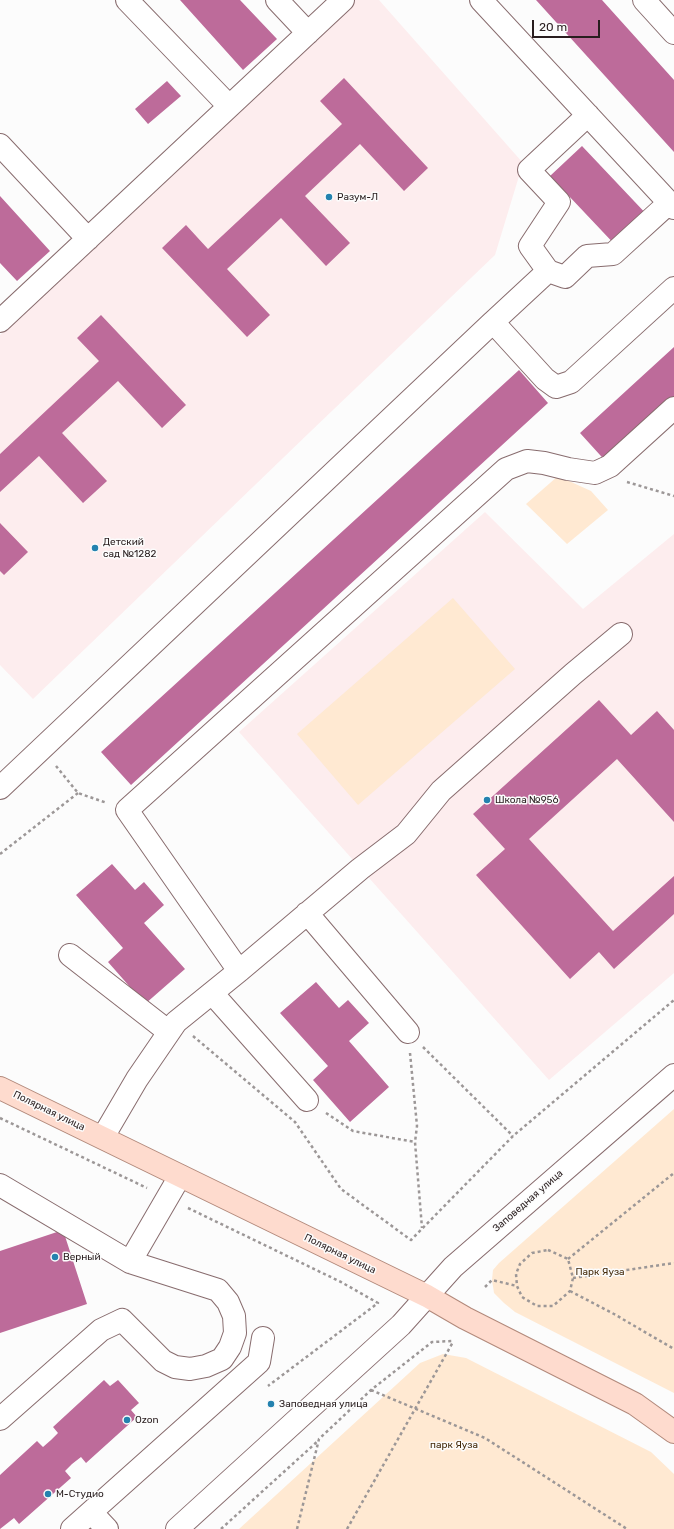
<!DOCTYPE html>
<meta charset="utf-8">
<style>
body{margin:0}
#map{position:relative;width:674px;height:1529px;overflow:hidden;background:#fcfcfc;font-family:Rubik,sans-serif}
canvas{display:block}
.scale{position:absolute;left:532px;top:20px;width:68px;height:18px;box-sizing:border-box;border:2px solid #281d1e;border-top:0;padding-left:5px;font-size:12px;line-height:14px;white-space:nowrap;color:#281d1e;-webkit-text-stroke:3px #fcfcfc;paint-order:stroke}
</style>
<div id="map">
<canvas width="674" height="1529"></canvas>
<div class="scale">20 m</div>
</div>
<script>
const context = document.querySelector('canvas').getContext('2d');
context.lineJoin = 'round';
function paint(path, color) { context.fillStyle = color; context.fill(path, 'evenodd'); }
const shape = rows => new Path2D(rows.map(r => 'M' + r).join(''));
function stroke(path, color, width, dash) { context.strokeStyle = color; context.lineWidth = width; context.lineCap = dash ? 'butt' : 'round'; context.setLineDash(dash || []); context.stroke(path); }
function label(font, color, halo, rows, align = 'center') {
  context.font = font + ' Rubik,sans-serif'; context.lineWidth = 3; context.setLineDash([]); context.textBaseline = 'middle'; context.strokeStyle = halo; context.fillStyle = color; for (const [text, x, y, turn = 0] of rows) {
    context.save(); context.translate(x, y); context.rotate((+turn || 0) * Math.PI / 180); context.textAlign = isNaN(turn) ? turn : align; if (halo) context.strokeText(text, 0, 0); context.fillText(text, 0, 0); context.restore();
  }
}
paint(shape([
 [352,0,379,0,523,163,495,255,310,432,33,699,0,665,0,335],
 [485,512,583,609,674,534,674,973,549,1080,239,732]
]), '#fdedee');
paint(shape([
 [558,476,591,491,608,510,567,544,526,504],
 [453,598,515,669,358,805,297,734],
 [674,1109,674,1393,515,1312,504,1303,494,1293,492,1280,493,1270,499,1263],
 [443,1354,466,1358,651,1452,674,1474,674,1529,239,1529,420,1363]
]), '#ffe9d2');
paint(shape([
 [180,0,240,0,277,39,243,70],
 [536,0,602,0,674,80,674,152],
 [344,78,428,168,404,191,360,144,305,196,350,243,326,266,281,218,227,269,270,315,247,337,162,248,186,225,208,249,342,124,320,101],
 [167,81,181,96,148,124,135,109],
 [582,146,651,219,619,249,550,176],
 [0,196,50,251,17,281,0,263],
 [101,315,186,405,162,428,118,381,62,433,107,481,83,503,39,456,0,492,0,454,99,361,77,338],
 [674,347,674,407,610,466,580,433],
 [519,370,548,403,131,785,101,752],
 [0,523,28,552,4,575,0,571],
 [599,700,631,735,657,711,674,730,674,822,617,759,529,839,613,931,674,876,674,914,614,969,599,952,570,979,476,875,505,849,473,814],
 [112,864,135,890,144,882,164,905,144,923,185,969,145,1004,108,962,123,948,76,895],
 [316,982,339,1008,348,1000,369,1023,349,1041,389,1087,350,1122,313,1080,328,1066,280,1013],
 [63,1230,87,1304,0,1333,0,1251],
 [104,1380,110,1386,118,1380,139,1403,131,1410,137,1417,86,1463,81,1457,72,1464,65,1471,71,1478,19,1524,14,1518,0,1529,0,1475,37,1441,43,1447,51,1440,58,1433,53,1427]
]), '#bd6b9a');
const minor = shape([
 [127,0,229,106],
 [277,0,308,33],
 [481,0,674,208],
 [644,0,674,33],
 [0,145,88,239],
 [548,271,530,246,559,202,529,170,588,115],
 [0,321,343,0],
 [493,322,548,271,565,277,587,256,613,254,669,203],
 [0,788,493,322,545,379,556,387,571,382,674,288],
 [307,913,408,1032],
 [70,955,169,1032],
 [239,971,127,810,506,469,527,461,544,463,568,469,595,473,610,466,674,408],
 [212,993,307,1100],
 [103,1137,137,1079,176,1022,239,971,360,869,406,834,441,791,573,674,621,634],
 [0,1185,130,1262,218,1290,228,1302,234,1316,235,1333,230,1347,222,1359,206,1366,190,1369,175,1367,163,1361,122,1320,101,1330,0,1419],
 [130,1262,180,1176],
 [91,1512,107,1529],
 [72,1529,259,1362,263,1338],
 [177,1529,401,1325,453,1267,674,1075]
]);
const major = shape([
 [0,1088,427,1296,465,1318,635,1404,674,1432]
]);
stroke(minor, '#886c6e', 24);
stroke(major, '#b2897b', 24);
stroke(shape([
 [627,482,674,496],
 [56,766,78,793,107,803],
 [0,854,78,793],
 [193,1036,295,1122,341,1189,411,1240,513,1136,674,1000],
 [423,1047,513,1136],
 [410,1053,417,1126,415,1142,422,1228],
 [326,1113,353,1131,415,1142],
 [0,1118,147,1188],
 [188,1208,341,1282,378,1303,268,1386],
 [548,1250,568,1259,573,1278,570,1291,553,1306,537,1306,522,1297,517,1286,516,1274,520,1264,532,1253,548,1250],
 [568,1259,674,1173],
 [573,1278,674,1263],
 [485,1287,492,1280,517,1286],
 [570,1291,614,1314,674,1349],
 [371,1390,485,1438,627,1529],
 [221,1529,319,1440],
 [297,1529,319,1439,371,1390,432,1342,453,1341],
 [347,1529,453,1342]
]), '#9c9797', 2.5, [3, 3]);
stroke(minor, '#fff', 22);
stroke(major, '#fedbce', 22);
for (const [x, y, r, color] of [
 [329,197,4,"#2482af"],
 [95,548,4,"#2482af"],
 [487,800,4,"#2482af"],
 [55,1257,4,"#2482af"],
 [271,1404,4,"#2482af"],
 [127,1420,4,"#2482af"],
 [48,1494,4,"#2482af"]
]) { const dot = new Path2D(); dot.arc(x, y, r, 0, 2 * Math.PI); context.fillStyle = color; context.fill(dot); stroke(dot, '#fcfcfc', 1.5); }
label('10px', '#281d1e', '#fcfcfc', [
 ["Разум-Л",337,197],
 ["Детский",103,542],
 ["сад №1282",103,554],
 ["Школа №956",495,800],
 ["Верный",63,1257],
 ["Заповедная улица",279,1404],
 ["Ozon",135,1420],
 ["М-Студио",56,1494]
], 'left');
label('10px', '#281d1e', '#fcfcfc', [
 ["Полярная улица",49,1111,26],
 ["Заповедная улица",528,1201,-41],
 ["Полярная улица",340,1254,26]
]);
label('10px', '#432908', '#fcfcfc', [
 ["Парк Яуза",600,1272],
 ["парк Яуза",454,1445]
]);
</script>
